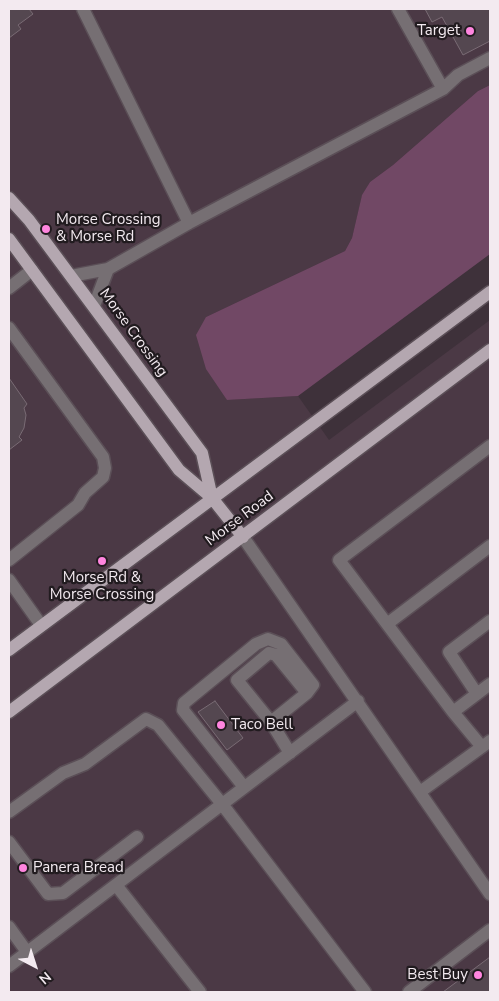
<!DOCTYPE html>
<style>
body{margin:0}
#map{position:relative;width:499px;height:1001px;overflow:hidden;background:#3e313a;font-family:"Nunito Sans",sans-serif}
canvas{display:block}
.frame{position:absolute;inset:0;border:10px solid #f3eaf0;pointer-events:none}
.north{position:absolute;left:10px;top:941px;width:50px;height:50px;-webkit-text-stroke:4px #211b1f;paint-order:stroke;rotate:140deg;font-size:14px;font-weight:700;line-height:20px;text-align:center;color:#f3eaf0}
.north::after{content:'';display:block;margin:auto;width:18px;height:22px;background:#f3eaf0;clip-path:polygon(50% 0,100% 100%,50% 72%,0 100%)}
</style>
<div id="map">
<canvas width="499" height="1001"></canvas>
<div class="frame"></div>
<div class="north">N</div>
</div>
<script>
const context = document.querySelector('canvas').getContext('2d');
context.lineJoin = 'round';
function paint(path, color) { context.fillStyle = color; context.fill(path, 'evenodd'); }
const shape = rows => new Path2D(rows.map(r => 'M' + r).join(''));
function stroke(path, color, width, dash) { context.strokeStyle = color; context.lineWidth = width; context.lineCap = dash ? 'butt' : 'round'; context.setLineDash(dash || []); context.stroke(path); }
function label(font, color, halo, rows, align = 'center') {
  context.font = font + ' "Nunito Sans",sans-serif'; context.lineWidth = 4.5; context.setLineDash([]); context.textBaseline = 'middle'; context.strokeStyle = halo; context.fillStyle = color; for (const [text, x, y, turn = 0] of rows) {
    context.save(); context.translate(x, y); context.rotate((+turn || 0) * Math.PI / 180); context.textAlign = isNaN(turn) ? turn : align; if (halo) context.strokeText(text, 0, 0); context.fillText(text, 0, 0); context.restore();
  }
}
paint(shape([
 [9,9,490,9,490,85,478,91,393,165,370,182,362,196,352,238,345,251,206,317,227,400,298,396,329,440,490,320,490,992,9,992]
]), '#4b3945');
paint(shape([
 [490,85,490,254,298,396,227,400,206,369,196,335,206,317,345,251,352,238,362,195,370,182,393,165,478,91]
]), '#714865');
const building = shape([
 [9,9,29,9,33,14,18,25,21,29,9,38,9,9],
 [425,9,490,9,490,41,463,55,442,17,432,22,425,9],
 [9,378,27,404,24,408,26,415,24,428,19,437,22,440,9,450,9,378],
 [215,701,243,738,227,750,198,712,215,701],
 [490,957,490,992,443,992,490,957]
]);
paint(building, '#544750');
stroke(building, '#796b74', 1);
const minor = shape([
 [83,9,189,223],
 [398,9,443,89],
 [71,276,108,269,189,223,443,89,458,75,490,58],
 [9,288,32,270],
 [94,306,108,269],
 [9,328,103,457,105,468,103,477,85,493,78,505,9,560],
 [243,537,490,894],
 [9,580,41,625],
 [387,624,490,546],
 [477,694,449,652,490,621],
 [453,712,490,684],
 [271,722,307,693,276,655,269,653,237,680,271,722,290,753],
 [482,747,453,712,339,560,490,446],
 [244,787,183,710,184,703,256,644,268,639,281,644,313,685,307,693],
 [420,792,490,741],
 [9,812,63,773,85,764,146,719,158,725,222,804,365,992],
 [9,842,48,894,63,893,137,837],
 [116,885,200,992],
 [9,927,27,952],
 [9,966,358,701],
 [409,992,490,930]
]);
const major = shape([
 [9,198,29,220,202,453,212,498],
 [9,239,179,470,212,498,243,537],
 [9,650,490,292],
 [9,712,490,350]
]);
stroke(minor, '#5b4f57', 15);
stroke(major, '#5b4f57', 15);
stroke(minor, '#766f73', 12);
stroke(major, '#b4a7b0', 12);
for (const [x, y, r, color] of [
 [470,31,5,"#ff85df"],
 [46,229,5,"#ff85df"],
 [102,561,5,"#ff85df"],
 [221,725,5,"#ff85df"],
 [23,868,5,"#ff85df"],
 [478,975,5,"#ff85df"]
]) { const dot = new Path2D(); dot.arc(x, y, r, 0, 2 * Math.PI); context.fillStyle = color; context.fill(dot); stroke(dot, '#211b1f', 2); }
label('15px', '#f3eaf0', '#211b1f', [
 ["Target",460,31,"right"],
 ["Morse Crossing",56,220],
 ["& Morse Rd",56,237],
 ["Morse Rd &",102,578,"center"],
 ["Morse Crossing",102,595,"center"],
 ["Taco Bell",231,725],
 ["Panera Bread",33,868],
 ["Best Buy",468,975,"right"]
], 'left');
label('15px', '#f3eaf0', '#211b1f', [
 ["Morse Crossing",133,333,54],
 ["Morse Road",240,519,-37]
]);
</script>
